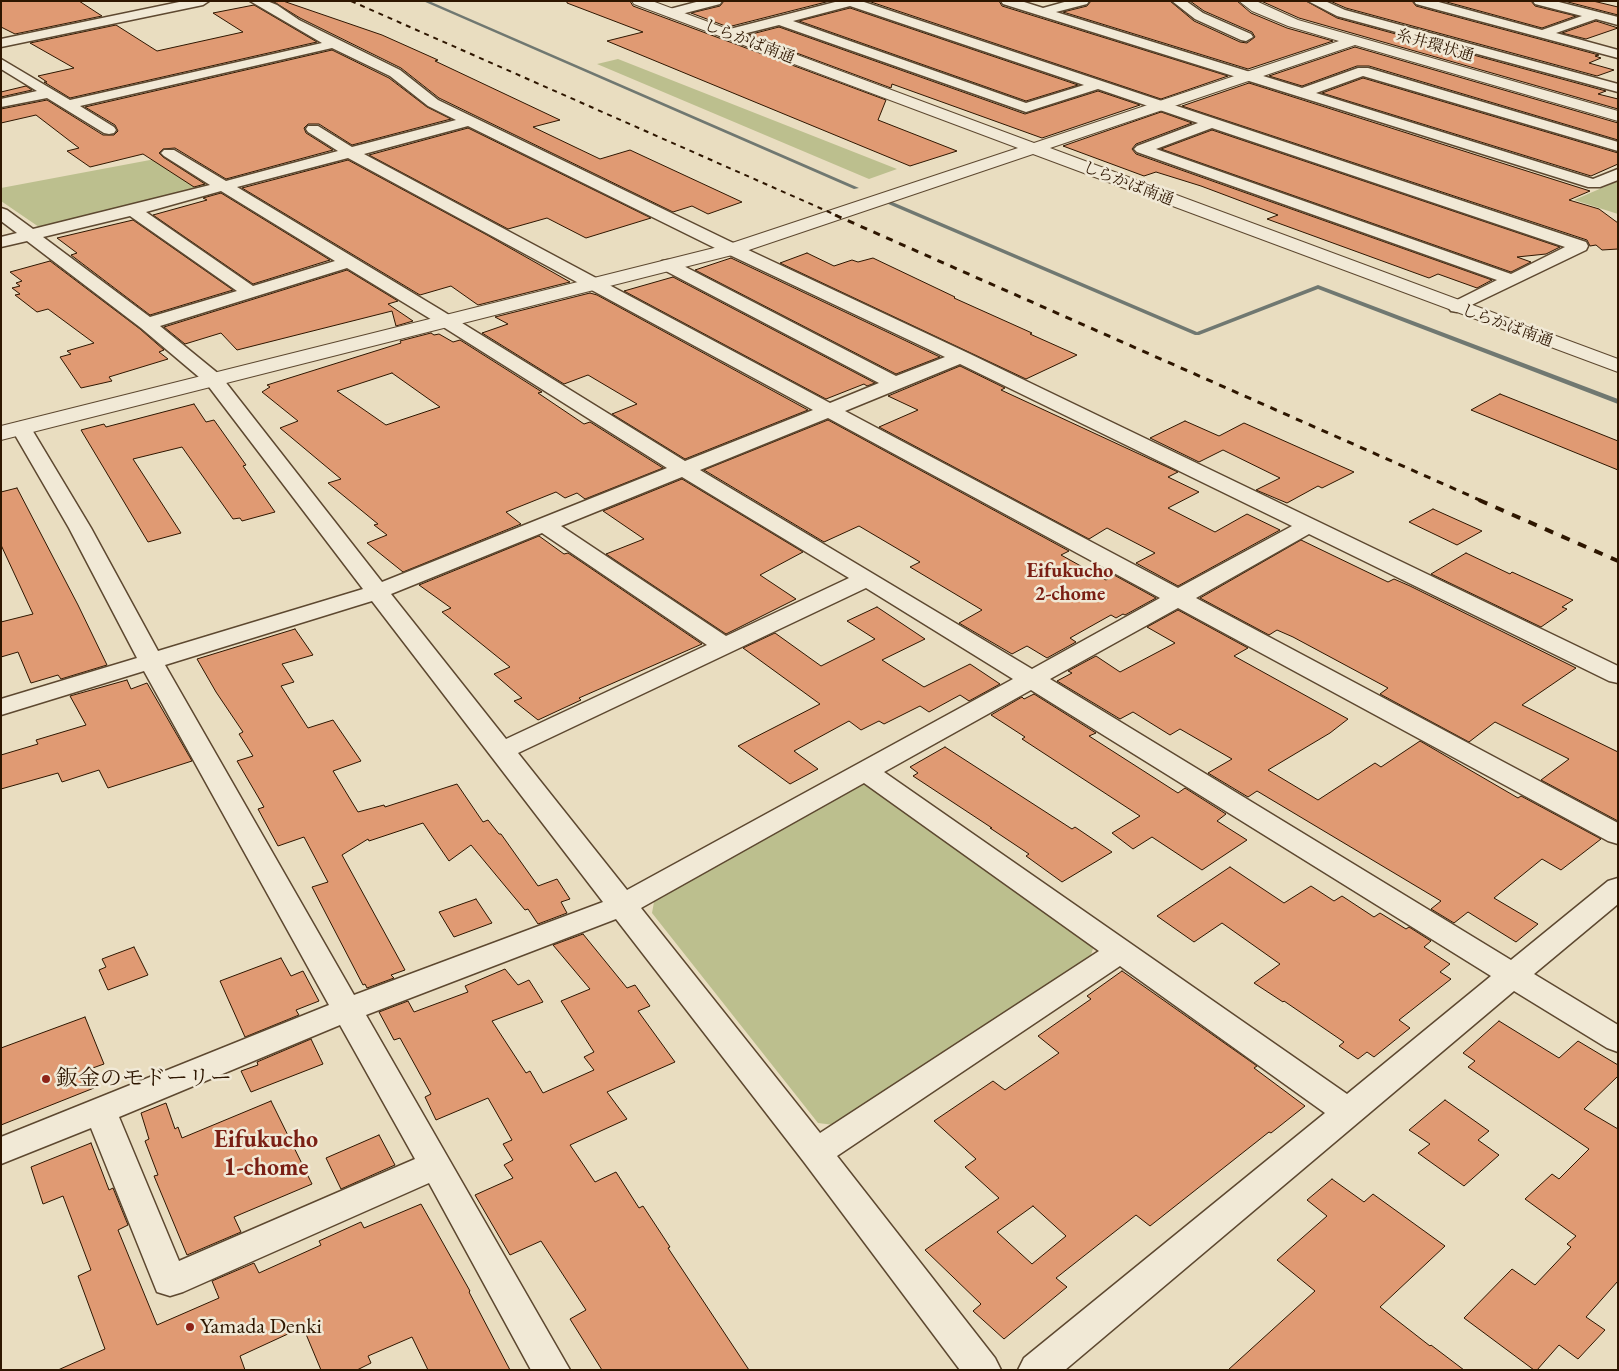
<!DOCTYPE html>
<meta charset="utf-8">
<style>
body{margin:0}
#map{position:relative;width:1619px;height:1371px;overflow:hidden;background:#e9ddc0;font-family:"EB Garamond",serif}
canvas{display:block}
.frame{position:absolute;inset:0;border:2px solid #2e1600;pointer-events:none}
</style>
<div id="map">
<canvas width="1619" height="1371"></canvas>
<div class="frame"></div>
</div>
<script>
const context = document.querySelector('canvas').getContext('2d');
context.lineJoin = 'round';
function paint(path, color) { context.fillStyle = color; context.fill(path, 'evenodd'); }
const shape = rows => new Path2D(rows.map(r => 'M' + r).join(''));
function stroke(path, color, width, dash) { context.strokeStyle = color; context.lineWidth = width; context.lineCap = dash ? 'butt' : 'round'; context.setLineDash(dash || []); context.stroke(path); }
function label(font, color, halo, rows, align = 'center') {
  context.font = font + ' "EB Garamond","Noto Serif JP",serif'; context.lineWidth = 5; context.setLineDash([]); context.textBaseline = 'middle'; context.strokeStyle = halo; context.fillStyle = color; for (const [text, x, y, turn = 0] of rows) {
    context.save(); context.translate(x, y); context.rotate((+turn || 0) * Math.PI / 180); context.textAlign = isNaN(turn) ? turn : align; if (halo) context.strokeText(text, 0, 0); context.fillText(text, 0, 0); context.restore();
  }
}
paint(shape([
 [618,59,897,169,869,179,597,64],
 [166,157,209,184,54,226,39,227,1,201,1,188],
 [1618,181,1618,214,1574,200],
 [857,784,870,785,1094,945,1091,955,834,1125,818,1123,652,913,654,902]
]), '#bcbf8e');
paint(shape([
 [423,1,429,1,859,188,854,189,423,1],
 [886,201,890,201,1197,332,1318,285,1618,399,1618,404,1318,289,1199,335,1195,335,886,203,886,201]
]), '#707871');
const building = shape([
 [1,1,79,1,102,16,15,34,1,27,1,1],
 [283,1,382,35,438,60,435,61,560,120,533,127,600,159,630,150,742,202,708,214,692,206,673,212,439,98,401,68,300,18,274,2,283,1],
 [567,1,630,1,633,6,886,100,878,120,957,151,910,166,607,41,643,32,567,3,567,1],
 [724,1,830,1,728,27,691,13,720,6,724,1],
 [868,1,999,1,1002,6,1228,76,1161,99,868,1],
 [1091,1,1170,1,1194,21,1240,42,1247,43,1255,37,1252,32,1204,11,1190,1,1237,1,1251,13,1287,28,1333,41,1248,69,1063,12,1087,6,1091,1],
 [1261,1,1306,1,1337,18,1606,91,1598,94,1618,99,1618,109,1299,18,1261,1],
 [1330,1,1412,1,1416,6,1599,55,1595,56,1601,58,1589,63,1614,70,1597,76,1346,8,1330,1],
 [1443,1,1531,1,1535,6,1576,16,1542,28,1443,1],
 [1564,1,1593,1,1618,7,1618,15,1564,1],
 [254,5,317,42,70,98,44,82,47,82,38,76,74,68,30,43,116,25,157,51,243,32,213,13,254,5],
 [850,8,1078,85,1026,101,799,21,850,8],
 [1596,21,1618,28,1586,39,1562,33,1596,21],
 [779,27,1025,114,1098,91,1140,105,1042,138,892,84,891,88,748,35,779,27],
 [1355,47,1618,123,1618,140,1369,66,1357,66,1302,86,1269,76,1355,47],
 [332,50,389,78,427,107,451,119,352,145,319,124,308,124,304,128,306,133,333,150,226,179,175,148,163,149,159,153,163,157,205,184,194,187,143,154,90,167,67,151,79,148,36,115,1,123,1,109,47,100,103,135,114,135,118,131,115,125,85,107,332,50],
 [1363,78,1618,153,1618,164,1591,176,1322,93,1363,78],
 [1249,83,1590,191,1569,200,1599,209,1618,223,1618,249,1602,250,1596,245,1590,246,1587,240,1182,106,1249,83],
 [26,86,32,90,1,97,1,92,26,86],
 [1161,112,1192,123,1136,144,1132,149,1136,154,1492,280,1477,288,1438,274,1429,278,1267,219,1278,215,1201,186,1156,172,1144,176,1063,146,1161,112],
 [468,128,651,218,586,238,547,218,508,229,369,155,468,128],
 [1212,130,1560,247,1546,254,1517,257,1531,262,1511,272,1161,149,1212,130],
 [348,160,487,235,570,282,478,305,451,286,420,295,242,188,348,160],
 [221,193,330,260,253,284,153,215,207,200,203,198,221,193],
 [133,220,233,290,150,315,71,255,77,253,57,238,133,220],
 [807,253,834,266,852,260,858,262,873,258,955,297,954,298,1032,333,1030,334,1077,355,1026,379,780,263,807,253],
 [731,258,940,357,896,374,695,270,731,258],
 [50,261,140,329,164,350,159,352,168,359,109,377,112,381,81,388,60,357,71,354,67,351,94,343,48,309,37,312,15,295,20,294,12,288,20,286,16,283,22,281,10,272,50,261],
 [347,270,398,301,388,304,413,321,396,326,392,311,237,350,221,333,185,344,164,327,347,270],
 [673,277,875,383,867,386,864,384,826,399,624,291,673,277],
 [590,293,597,295,808,410,685,459,612,414,637,404,588,375,564,384,482,333,508,324,495,317,590,293],
 [431,333,434,335,439,334,453,342,460,340,542,392,538,393,584,424,590,422,663,468,585,499,577,493,565,498,556,492,506,512,521,524,403,572,367,543,387,535,374,525,378,524,328,483,341,479,280,428,298,421,262,392,270,387,267,385,401,343,400,341,431,333],
 [392,373,440,407,386,425,337,391,392,373],
 [960,366,1005,388,1001,390,1178,472,1168,477,1199,492,1168,508,1215,532,1247,514,1280,530,1178,586,1136,563,1155,553,1107,528,1089,539,879,427,918,410,888,396,960,366],
 [1500,394,1618,441,1618,470,1471,410,1500,394],
 [194,404,206,422,214,420,246,465,243,466,275,512,242,521,240,518,233,519,182,447,133,459,181,533,148,542,81,430,104,424,106,427,194,404],
 [828,420,1069,551,1061,555,1106,580,1114,575,1156,598,1125,615,1123,614,1116,618,1111,615,1070,638,1076,642,1047,658,1027,646,1012,654,959,623,982,610,910,567,920,562,859,526,824,542,704,470,828,420],
 [1185,421,1219,436,1244,423,1354,472,1322,488,1318,486,1287,503,1256,490,1280,478,1223,450,1199,462,1150,438,1185,421],
 [682,479,803,552,760,575,796,599,726,634,606,554,644,539,603,511,682,479],
 [17,488,78,605,107,665,61,679,58,675,31,683,18,652,1,657,1,622,33,614,1,545,1,492,17,488],
 [1433,509,1482,531,1457,545,1409,522,1433,509],
 [539,536,564,554,568,553,583,563,702,644,579,698,581,700,538,720,514,701,522,698,494,674,510,667,442,612,451,608,419,585,539,536],
 [1301,540,1388,582,1394,579,1410,586,1576,668,1522,705,1618,752,1618,821,1541,780,1569,759,1495,722,1469,742,1380,694,1388,688,1293,637,1277,630,1269,635,1200,598,1301,540],
 [1466,553,1510,574,1512,572,1573,600,1562,607,1567,609,1541,627,1431,574,1466,553],
 [877,607,925,639,882,660,924,687,970,664,1000,684,969,701,960,695,929,712,920,706,884,724,879,721,861,730,849,721,794,751,818,769,790,784,738,746,820,704,743,648,775,633,821,666,875,639,847,621,877,607],
 [1178,610,1248,648,1234,656,1348,719,1330,733,1268,770,1318,800,1375,763,1381,767,1420,741,1518,798,1521,796,1601,839,1561,870,1542,859,1494,898,1538,924,1516,942,1468,912,1454,923,1431,909,1441,901,1257,791,1248,797,1208,773,1232,759,1180,729,1170,735,1133,712,1120,719,1057,681,1072,673,1068,671,1096,656,1120,672,1175,643,1147,627,1178,610],
 [295,629,313,655,282,664,294,682,281,686,308,728,333,720,361,761,333,771,358,812,384,805,385,807,457,784,483,822,488,820,499,834,501,834,538,886,557,879,570,899,561,902,567,913,538,924,528,909,525,910,471,845,449,861,423,823,369,841,368,839,342,855,405,970,391,975,394,978,367,988,365,984,363,985,312,887,328,882,304,837,278,846,258,809,264,807,237,761,253,756,239,734,243,732,216,692,197,659,295,629],
 [127,680,131,689,147,683,192,761,108,788,99,770,62,782,58,773,1,789,1,755,38,744,36,740,86,725,70,696,127,680],
 [1034,694,1096,733,1089,736,1178,793,1185,788,1226,814,1217,821,1247,840,1202,870,1152,837,1133,849,1112,833,1140,816,1022,739,1025,737,991,715,1022,697,1024,699,1034,694],
 [945,747,1072,829,1075,827,1112,852,1062,882,1026,856,1029,854,990,828,992,828,913,776,918,773,910,767,945,747],
 [1230,867,1284,903,1311,886,1334,901,1342,896,1374,917,1380,913,1406,929,1409,927,1431,941,1424,947,1450,964,1440,972,1451,979,1399,1020,1410,1028,1374,1057,1367,1052,1358,1059,1339,1046,1344,1042,1284,1001,1283,1002,1254,983,1280,964,1222,923,1194,942,1157,916,1230,867],
 [476,899,492,923,454,937,439,912,476,899],
 [583,934,627,988,635,985,650,1006,638,1011,675,1062,607,1092,627,1119,570,1145,595,1182,616,1172,639,1208,643,1206,670,1247,668,1248,749,1370,602,1370,570,1319,586,1310,541,1241,510,1255,475,1195,513,1178,504,1165,513,1160,503,1144,512,1140,488,1098,436,1120,425,1097,431,1094,400,1038,394,1040,379,1012,408,1001,414,1012,468,992,465,986,505,969,518,985,529,980,543,1002,492,1021,526,1073,530,1071,543,1093,594,1070,584,1057,594,1052,561,1001,590,989,553,945,583,934],
 [134,947,148,975,108,990,99,970,106,967,102,959,134,947],
 [281,958,291,976,303,971,319,1001,296,1010,299,1015,245,1037,220,981,281,958],
 [1122,971,1257,1066,1254,1068,1305,1106,1271,1133,1269,1132,1150,1226,1136,1215,1056,1278,1067,1287,1004,1339,973,1311,981,1304,925,1250,999,1198,965,1167,976,1159,934,1121,993,1081,1005,1090,1059,1053,1038,1036,1091,999,1087,996,1122,971],
 [1033,1206,1066,1236,1032,1264,997,1232,1033,1206],
 [85,1017,104,1064,87,1070,94,1088,1,1125,1,1048,85,1017],
 [1499,1021,1559,1058,1578,1041,1618,1065,1618,1076,1584,1109,1618,1129,1618,1281,1586,1317,1605,1330,1578,1359,1559,1345,1537,1370,1534,1370,1464,1318,1512,1269,1535,1285,1571,1247,1567,1244,1576,1236,1525,1199,1552,1174,1559,1179,1589,1149,1468,1067,1475,1061,1463,1053,1499,1021],
 [311,1039,323,1064,251,1092,241,1071,258,1065,257,1062,311,1039],
 [1445,1100,1489,1131,1478,1140,1499,1155,1464,1186,1418,1153,1430,1144,1409,1130,1445,1100],
 [271,1101,312,1184,234,1217,241,1232,187,1255,154,1176,158,1175,145,1141,149,1139,141,1113,166,1103,175,1129,178,1127,182,1138,271,1101],
 [379,1135,395,1165,341,1189,326,1158,379,1135],
 [91,1143,109,1190,113,1188,128,1225,118,1230,157,1325,219,1298,212,1281,254,1263,259,1273,321,1245,319,1241,361,1222,364,1228,421,1204,470,1291,469,1292,510,1370,428,1370,412,1337,368,1356,371,1363,357,1370,321,1370,303,1327,240,1356,245,1370,58,1370,105,1349,78,1276,91,1270,63,1196,43,1204,31,1167,91,1143],
 [1332,1179,1364,1202,1373,1194,1445,1246,1380,1307,1430,1346,1431,1345,1464,1370,1228,1370,1315,1291,1277,1260,1327,1216,1307,1200,1332,1179]
]);
paint(building, '#e09a73');
stroke(building, '#2e1600', 1);
const minor = shape([
 [184,1,209,1,203,5,1,47,1,39,184,1],
 [250,1,267,1,277,5,299,20,400,70,438,100,727,240,968,353,1618,666,1618,683,1609,681,1309,534,1196,598,1618,823,1618,844,1608,841,1178,608,1050,679,1511,960,1608,881,1618,878,1618,904,1534,974,1618,1025,1618,1052,1607,1048,1514,991,1065,1370,1018,1370,1024,1358,1325,1113,1120,966,837,1156,995,1358,1001,1370,960,1370,804,1162,616,919,366,1015,570,1370,531,1370,429,1183,183,1292,170,1296,157,1292,91,1128,1,1164,1,1137,329,1005,144,671,1,715,1,699,137,658,69,528,11,428,14,424,21,422,28,424,31,428,91,528,158,651,363,589,206,383,141,328,27,241,1,247,1,237,17,233,1,221,1,208,7,210,33,229,210,185,164,156,161,153,164,150,174,150,226,181,338,151,308,132,306,129,308,126,318,126,352,147,456,120,428,106,390,76,332,48,80,106,114,127,116,130,114,133,109,134,104,133,47,98,1,107,1,99,37,91,1,69,1,59,70,100,322,43,250,1],
 [468,126,715,248,945,357,896,376,674,261,668,260,662,261,659,265,662,269,879,383,830,403,364,154,468,126],
 [348,158,813,410,685,461,441,310,237,187,348,158],
 [221,191,335,261,253,286,146,212,221,191],
 [130,216,237,291,150,317,43,237,130,216],
 [347,268,429,318,667,468,382,582,220,375,160,326,347,268],
 [960,364,1292,526,1178,588,845,411,960,364],
 [828,418,1160,598,1032,669,700,470,828,418],
 [682,477,849,578,726,636,561,526,682,477],
 [542,533,707,645,506,739,391,594,542,533],
 [866,588,1013,679,627,890,518,753,866,588],
 [372,601,603,902,354,995,165,665,372,601],
 [1031,690,1491,976,1347,1094,884,772,1031,690],
 [864,783,1099,951,820,1133,641,908,864,783],
 [340,1025,415,1159,179,1261,119,1117,340,1025],
 [700,1,722,1,720,4,670,17,664,13,666,10,700,1],
 [839,1,861,1,1586,242,1588,246,1586,250,1457,312,1451,311,1448,307,1451,303,1497,280,1137,152,1134,149,1137,146,1198,123,1098,89,1026,112,779,25,727,38,720,34,722,31,839,1],
 [850,6,1084,85,1026,103,793,21,850,6],
 [1212,128,1565,247,1511,274,1156,149,1212,128],
 [1001,1,1021,1,1043,8,1068,1,1089,1,1087,4,1056,12,1302,88,1358,68,1368,68,1618,142,1618,151,1363,76,1316,93,1593,179,1618,169,1618,180,1600,187,1588,187,1003,4,1001,1],
 [1172,1,1186,1,1203,13,1251,34,1253,37,1246,41,1241,40,1195,19,1172,1],
 [1308,1,1325,1,1345,10,1618,84,1618,92,1337,16,1308,1],
 [1414,1,1435,1,1542,30,1582,16,1535,4,1533,1,1555,1,1618,17,1618,25,1596,19,1556,33,1618,50,1618,58,1416,4,1414,1]
]);
const tertiary = shape([
 [632,1,652,1,1034,143,1339,41,1288,26,1252,11,1239,1,1256,1,1298,20,1618,111,1618,121,1355,45,1050,148,1618,359,1618,372,1033,154,740,253,1,440,1,426,726,245,1018,148,634,4,632,1]
]);
stroke(minor, '#5d4830', 3);
stroke(tertiary, '#5d4830', 2);
paint(minor, '#f1e9d6');
paint(tertiary, '#f1e9d6');
stroke(shape([
 [351,1,838,216]
]), '#2e1600', 2, [5, 5]);
stroke(shape([
 [835,215,1482,501]
]), '#2e1600', 3, [7, 7]);
stroke(shape([
 [1479,500,1618,561]
]), '#2e1600', 4, [9, 9]);
for (const [x, y, r, color] of [
 [46,1079,5,"#8f2418"],
 [190,1327,5,"#8f2418"]
]) { const dot = new Path2D(); dot.arc(x, y, r, 0, 2 * Math.PI); context.fillStyle = color; context.fill(dot); stroke(dot, '#f1e9d6', 2); }
label('16px', '#2e1600', '#f1e9d6', [
 ["しらかば南通",749,42,21],
 ["糸井環状通",1435,46,16],
 ["しらかば南通",1128,184,21],
 ["しらかば南通",1507,326,20]
]);
label('bold 20px', '#7a1f14', '#f1e9d6', [
 ["Eifukucho",1070,572],
 ["2-chome",1070,595]
]);
label('22px', '#2e1600', '#f1e9d6', [
 ["鈑金のモドーリー",56,1079],
 ["Yamada Denki",200,1327]
], 'left');
label('bold 24px', '#7a1f14', '#f1e9d6', [
 ["Eifukucho",266,1140],
 ["1-chome",266,1168]
]);
</script>
